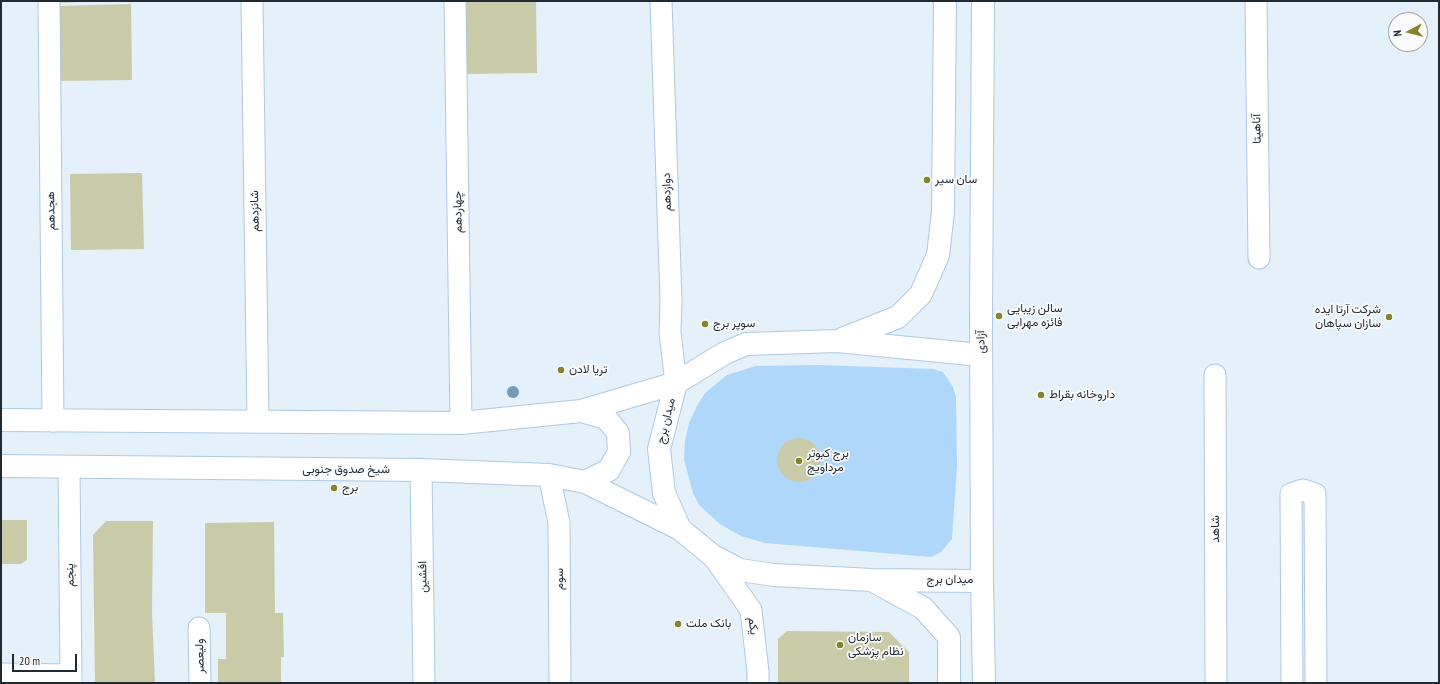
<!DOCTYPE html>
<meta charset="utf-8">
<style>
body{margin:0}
#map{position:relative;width:1440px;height:684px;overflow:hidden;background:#e4f0fa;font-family:"PT Sans Narrow",sans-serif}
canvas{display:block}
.frame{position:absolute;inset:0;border:2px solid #1f2a33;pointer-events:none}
.north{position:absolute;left:1388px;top:12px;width:40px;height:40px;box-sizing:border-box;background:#fbfbfb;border:1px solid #a3a7ab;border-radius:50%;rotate:263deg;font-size:11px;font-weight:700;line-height:16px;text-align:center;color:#1f2a33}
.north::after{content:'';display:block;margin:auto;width:14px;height:18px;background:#85832c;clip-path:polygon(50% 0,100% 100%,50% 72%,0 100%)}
.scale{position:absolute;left:12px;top:654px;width:65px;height:18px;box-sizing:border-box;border:2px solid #1f2a33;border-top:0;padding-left:5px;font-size:12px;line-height:14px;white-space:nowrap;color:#1f2a33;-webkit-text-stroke:3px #fbfbfb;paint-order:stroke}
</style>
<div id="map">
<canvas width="1440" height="684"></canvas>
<div class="frame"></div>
<div class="north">N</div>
<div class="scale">20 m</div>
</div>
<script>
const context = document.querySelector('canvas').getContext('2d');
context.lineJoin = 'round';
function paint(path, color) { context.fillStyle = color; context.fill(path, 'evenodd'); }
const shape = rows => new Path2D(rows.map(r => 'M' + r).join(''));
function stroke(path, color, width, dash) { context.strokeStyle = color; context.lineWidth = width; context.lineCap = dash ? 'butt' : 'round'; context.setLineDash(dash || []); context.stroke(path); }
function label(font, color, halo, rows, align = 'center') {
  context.font = font + ' "PT Sans Narrow",Vazirmatn,sans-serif'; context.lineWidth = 3.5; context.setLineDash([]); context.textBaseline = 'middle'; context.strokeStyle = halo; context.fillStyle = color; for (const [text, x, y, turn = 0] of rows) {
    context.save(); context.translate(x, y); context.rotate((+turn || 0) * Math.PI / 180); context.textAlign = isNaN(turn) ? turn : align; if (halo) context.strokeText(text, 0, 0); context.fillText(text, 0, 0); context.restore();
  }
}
paint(shape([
 [819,365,933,369,943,372,953,387,956,397,957,466,952,539,941,552,931,557,765,543,741,536,720,524,699,505,693,493,684,459,685,441,689,423,697,406,705,393,727,375,756,366]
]), '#aed7f9');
paint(shape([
 [59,1,79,1,79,2,59,3],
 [463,1,536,1,537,73,465,74],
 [131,4,132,80,60,81,58,6],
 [142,173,144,249,71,250,70,174],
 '777 460a22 22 0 1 1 44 0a22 22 0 1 1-44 0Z',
 [1,520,27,520,27,560,21,564,1,564],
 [106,521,153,521,152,613,155,683,95,683,93,535],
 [274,522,275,613,283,613,284,657,281,657,281,683,218,683,218,659,226,659,226,613,205,613,205,523],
 [787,631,889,632,909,652,909,683,778,683,778,639]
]), '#c9caa8');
const minor = shape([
 [49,1,53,421],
 [252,1,258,422],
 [455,1,461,423],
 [661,1,671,301,670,333,676,383],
 [1256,1,1259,258],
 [1215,375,1216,683],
 [69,467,71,683],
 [421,470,424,683],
 [549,475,559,523,560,683],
 [713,556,751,610,758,672,758,683],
 [199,628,200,683],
 [1,674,71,675],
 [1292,683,1291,494,1303,490,1315,494,1316,683]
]);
const secondary = shape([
 [983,1,981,315,982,580,984,683],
 [842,339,898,317,921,294,938,255,943,212,945,1],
 [981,355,837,341,746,344,725,353,676,383,659,449,664,493,680,529,713,556,740,570,774,575,872,580,977,581,982,580],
 [581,411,606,418,618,433,619,452,609,470,585,482],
 [1,420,461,423,581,411,676,383],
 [1,466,421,470,549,475,585,482,680,529],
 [875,582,923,608,949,637,949,683]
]);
stroke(minor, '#adc9e1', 23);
stroke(secondary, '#adc9e1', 24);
stroke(minor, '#fff', 21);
stroke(secondary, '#fff', 22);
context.fillStyle = '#769bb7';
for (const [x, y] of [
 [513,392]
]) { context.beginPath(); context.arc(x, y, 6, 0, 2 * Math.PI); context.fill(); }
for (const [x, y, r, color] of [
 [927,180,4,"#85832c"],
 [999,316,4,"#85832c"],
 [1389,317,4,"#85832c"],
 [705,324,4,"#85832c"],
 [561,370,4,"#85832c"],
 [1041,395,4,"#85832c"],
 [799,461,4,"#85832c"],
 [334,488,4,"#85832c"],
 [678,624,4,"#85832c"],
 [840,645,4,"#85832c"]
]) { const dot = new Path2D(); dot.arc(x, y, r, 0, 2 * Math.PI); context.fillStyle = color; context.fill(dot); stroke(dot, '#fbfbfb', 1.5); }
label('12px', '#1f2a33', '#fbfbfb', [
 ["آناهیتا",1257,129,-91],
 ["دوازدهم",667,192,-92],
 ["هجدهم",51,211,-91],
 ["شانزدهم",255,211,-91],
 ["چهاردهم",458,212,-91],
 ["آزادی",981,342,-91],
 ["میدان برج",666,421,-76],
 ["شیخ صدوق جنوبی",346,470],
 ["شاهد",1216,529,-90],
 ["پنجم",70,575,-91],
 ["افشین",423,577,-91],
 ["سوم",560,579,-90],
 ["میدان برج",950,580],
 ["یکم",753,626,83],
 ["ولیعصر",200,656,-91]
]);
label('12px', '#1f2a33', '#fbfbfb', [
 ["سان سیر",935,180],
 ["سالن زیبایی",1007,309],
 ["فائزه مهرابی",1007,323],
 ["شرکت آرتا ایده",1381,310,"right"],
 ["سازان سپاهان",1381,324,"right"],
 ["سوپر برج",713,324],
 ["تریا لادن",569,370],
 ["داروخانه بقراط",1049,395],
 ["برج کبوتر",807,454],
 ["مرداویج",807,468],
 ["برج",342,488],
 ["بانک ملت",686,624],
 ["سازمان",848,638],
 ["نظام پزشکی",848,652]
], 'left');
</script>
